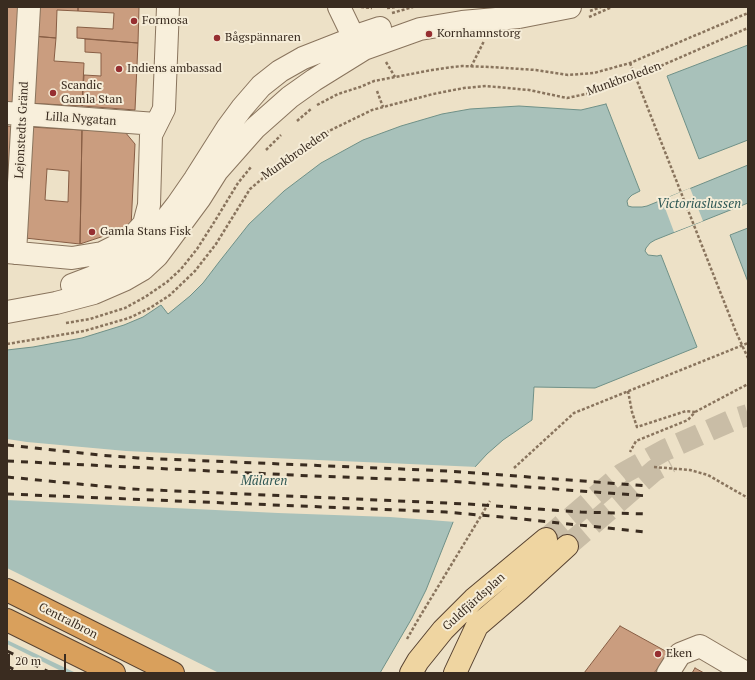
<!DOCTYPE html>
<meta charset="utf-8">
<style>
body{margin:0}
#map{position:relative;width:755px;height:680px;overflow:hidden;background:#ede1c7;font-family:"PT Serif",serif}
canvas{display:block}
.frame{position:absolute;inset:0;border:8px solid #3a2c20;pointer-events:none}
.scale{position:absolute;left:8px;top:654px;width:58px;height:18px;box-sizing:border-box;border:2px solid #3a2c20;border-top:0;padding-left:5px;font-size:12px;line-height:14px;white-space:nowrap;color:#3a2c20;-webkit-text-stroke:3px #f5ecd7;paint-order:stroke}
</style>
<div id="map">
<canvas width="755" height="680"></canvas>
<div class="frame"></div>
<div class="scale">20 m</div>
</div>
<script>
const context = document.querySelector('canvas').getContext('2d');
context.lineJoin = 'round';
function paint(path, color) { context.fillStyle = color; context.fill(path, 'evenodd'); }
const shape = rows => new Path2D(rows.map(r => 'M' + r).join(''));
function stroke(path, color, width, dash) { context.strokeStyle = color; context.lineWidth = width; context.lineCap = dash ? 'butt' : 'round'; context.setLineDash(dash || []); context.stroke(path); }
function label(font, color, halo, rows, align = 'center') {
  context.font = font + ' "PT Serif",serif'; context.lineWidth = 4; context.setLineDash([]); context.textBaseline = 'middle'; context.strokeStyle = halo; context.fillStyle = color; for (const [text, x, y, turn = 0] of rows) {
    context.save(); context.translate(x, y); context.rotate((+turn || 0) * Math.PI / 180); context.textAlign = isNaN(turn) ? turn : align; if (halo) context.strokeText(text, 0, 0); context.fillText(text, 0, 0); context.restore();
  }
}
const water = shape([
 [748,45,748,140,699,159,667,76,748,45],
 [606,104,640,191,632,195,629,198,627,201,628,206,632,207,642,207,647,206,748,165,748,203,655,240,650,243,646,248,645,251,648,255,657,256,661,255,697,347,595,388,534,387,532,420,503,440,487,454,475,467,426,590,412,618,380,673,7,673,7,350,33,347,82,338,124,325,143,317,161,305,168,314,190,296,203,283,219,262,249,224,284,191,321,163,363,140,401,126,442,114,470,109,519,106,581,110,606,104],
 [748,228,748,282,730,235,748,228]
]);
paint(water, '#a8c1ba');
stroke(water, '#6f9087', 1);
paint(shape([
 [690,188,703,221,674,232,662,200],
 [7,439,27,442,126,451,249,457,478,467,456,522,390,517,278,513,7,500],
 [7,568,219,673,76,673,7,640],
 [7,644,65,673,7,673]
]), '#ede1c7');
const building = shape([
 [7,7,23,7,17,103,7,102,7,7],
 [34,7,78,7,78,11,57,10,56,38,32,36,34,7],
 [78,7,139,7,138,43,77,38,77,27,113,29,114,13,78,11,78,7],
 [32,36,56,38,54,61,84,63,82,106,27,103,32,36],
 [85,39,138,43,135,110,82,106,84,75,101,76,101,53,85,52,85,39],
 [7,126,16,127,7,236,7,126],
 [30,127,82,130,80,244,25,238,30,127],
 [47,169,69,171,68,202,45,200,47,169],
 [82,130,125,132,135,144,131,227,80,244,82,130],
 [620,626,669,653,654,673,584,673,620,626],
 [695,668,704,673,692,673,695,668]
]);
paint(building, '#ca9d7f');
stroke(building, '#875d44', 1);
stroke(shape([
 [546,539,622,474,665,450,735,419,748,415],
 [567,546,655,470,670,462]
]), '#c9bda6', 22, [22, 11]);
const minor = shape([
 [339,7,354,38],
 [7,113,156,124],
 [7,252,72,258,102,253,122,243,134,235,144,224,149,205,151,135,164,109,168,7],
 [15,253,29,7],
 [72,285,93,277,138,249,159,228,177,205,195,179,228,127,242,108,261,86,280,71,303,58,354,38,359,35,380,28],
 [7,312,56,303,94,293,124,280,143,269,157,256,169,240,200,198,217,171,255,128,290,97,314,80,364,49,420,29,462,22,519,17,570,7],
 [668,673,680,654,700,646,746,673]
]);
const major = shape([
 [411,673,418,661,443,630,474,599,546,539],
 [455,673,477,626,519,590,567,546]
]);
const highway = shape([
 [7,590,173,673],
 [7,620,114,673]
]);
stroke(minor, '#89745d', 24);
stroke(major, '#574231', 24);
stroke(highway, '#574231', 24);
stroke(shape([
 [361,7,372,8],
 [387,8,396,7],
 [590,11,601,7],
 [392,13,413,7],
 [589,17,612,7],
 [386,62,395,77],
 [630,63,736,332,748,358],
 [471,67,484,41],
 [377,91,383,107],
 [317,105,338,94,360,87,374,81,432,70,453,67,462,66,491,67,536,70,568,75,594,73,630,63,748,13],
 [297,121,311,109],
 [266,150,281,135],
 [66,323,90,319,125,308,145,297,167,282,181,269,197,249,213,224,238,183,251,167],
 [7,344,84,331,129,318,150,308,170,295,195,271,216,244,250,189,276,167,301,149,329,131,372,110,433,94,464,88,486,86,529,90,567,98,600,91,635,77,748,28],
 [628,391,632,412,637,427,686,411,695,412,688,420,636,441,630,452],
 [695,412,748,384],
 [654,467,690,470,708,475,748,498],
 [514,468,574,413,748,343],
 [407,639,419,618,490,501]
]), '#89745d', 2.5, [3, 2]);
stroke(minor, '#f8efdb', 22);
stroke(major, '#efd5a1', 22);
stroke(highway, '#d9a05c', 22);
stroke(shape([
 [7,445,99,455,138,458,449,471,649,486],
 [7,461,313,476,447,481,648,496],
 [7,477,131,489,467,504,581,512,647,514],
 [7,494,446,512,502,517,646,532],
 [7,651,51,673],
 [7,666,21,673]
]), '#3a2c20', 3, [7, 7]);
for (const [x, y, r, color] of [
 [134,21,4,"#962f31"],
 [429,34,4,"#962f31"],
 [217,38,4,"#962f31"],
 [119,69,4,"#962f31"],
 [53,93,4,"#962f31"],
 [92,232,4,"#962f31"],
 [658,654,4,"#962f31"]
]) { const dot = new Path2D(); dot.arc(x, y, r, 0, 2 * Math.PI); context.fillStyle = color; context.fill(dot); stroke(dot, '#f5ecd7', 1.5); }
label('12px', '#3a2c20', '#f5ecd7', [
 ["Formosa",142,21],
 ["Kornhamnstorg",437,34],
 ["Bågspännaren",225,38],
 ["Indiens ambassad",127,69],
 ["Scandic",61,86],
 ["Gamla Stan",61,100],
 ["Gamla Stans Fisk",100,232],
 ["Eken",666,654]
], 'left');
label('12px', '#3a2c20', '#f5ecd7', [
 ["Munkbroleden",624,79,-20],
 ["Lilla Nygatan",81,119,4],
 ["Lejonstedts Gränd",22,130,-87],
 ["Munkbroleden",295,155,-35],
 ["Guldfjärdsplan",474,602,-42],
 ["Centralbron",68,621,27]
]);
label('italic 13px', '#305956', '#f5ecd7', [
 ["Victoriaslussen",699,204],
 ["Mälaren",264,481]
]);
</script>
